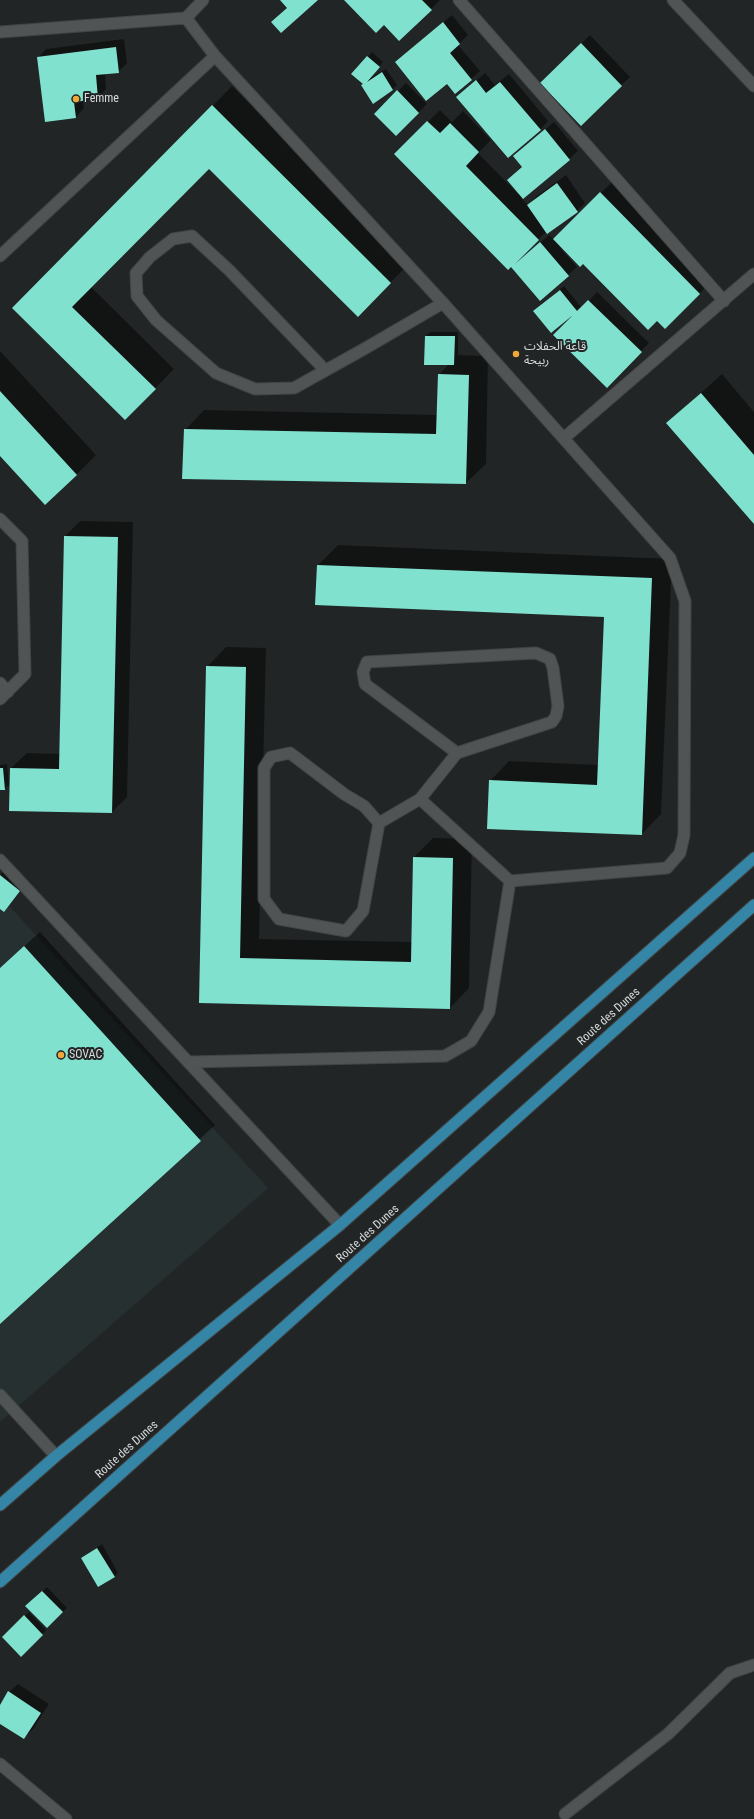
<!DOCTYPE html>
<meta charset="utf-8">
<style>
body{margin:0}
canvas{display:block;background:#222526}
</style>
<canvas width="754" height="1819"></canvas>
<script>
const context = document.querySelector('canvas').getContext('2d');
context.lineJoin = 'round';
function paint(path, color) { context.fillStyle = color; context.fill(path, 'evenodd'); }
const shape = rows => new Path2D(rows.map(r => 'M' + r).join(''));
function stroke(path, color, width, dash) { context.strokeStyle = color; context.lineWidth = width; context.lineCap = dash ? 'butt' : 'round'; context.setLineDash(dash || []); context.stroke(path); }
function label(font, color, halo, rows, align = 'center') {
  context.font = font + ' "Roboto Condensed","Noto Sans Arabic",sans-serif'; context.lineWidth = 4; context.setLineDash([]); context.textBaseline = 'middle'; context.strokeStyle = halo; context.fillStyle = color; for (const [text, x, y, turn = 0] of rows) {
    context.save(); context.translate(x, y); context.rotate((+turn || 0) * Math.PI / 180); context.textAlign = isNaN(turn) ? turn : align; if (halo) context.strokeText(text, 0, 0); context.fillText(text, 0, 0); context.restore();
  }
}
paint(shape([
 [0,896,268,1188,0,1422]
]), '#263031');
paint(shape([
 [346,0,440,0,431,9,384,23],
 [452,15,468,35,458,45,480,71,471,79,396,62],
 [590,35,630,77,581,124,541,83],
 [124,39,127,63,118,72,105,73,106,89,98,98,83,100,84,108,76,117,46,121,38,58,46,49],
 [372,52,383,62,368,79,386,69,397,85,393,89,364,84,352,74],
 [485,73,495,85,509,74,548,121,540,130,466,89],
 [406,83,427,104,396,135,375,114],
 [232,86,410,263,377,296,209,167,91,287,174,369,125,419,14,308],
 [440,110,452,122,463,111,491,140,478,153,518,194,523,167,514,156,554,122,578,151,522,199,528,205,537,196,566,175,585,203,577,211,547,231,508,269,395,154],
 [613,181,712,281,665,328,657,319,563,248,561,249,577,267,540,300,521,259,549,235,554,239],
 [564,286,582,308,597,292,649,343,607,386,581,308,580,307,551,331,539,307],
 [430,332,458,332,458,355,488,356,486,464,466,483,183,478,185,430,204,410,438,415,439,375,449,364,425,364,426,336],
 [0,351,96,455,76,475,0,455],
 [722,374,754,412,754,522,667,423],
 [80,521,133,522,127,797,112,812,11,768,27,753,61,754,65,536],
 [338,545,672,559,661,814,642,834,490,781,509,761,599,765,605,616,318,565],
 [226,647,266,648,259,939,412,942,414,857,433,838,472,839,469,988,450,1008,200,1003,207,667],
 [7,764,9,785,4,789,0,789,0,765],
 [4,871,23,887,8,907,0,908,0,875],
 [40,932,215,1125,0,1322,0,968],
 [102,1544,118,1573,114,1577,82,1558],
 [47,1587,67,1608,47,1627,27,1606],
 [29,1612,46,1630,21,1656,3,1637],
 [18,1684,49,1704,33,1729,24,1738,0,1722,0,1706,9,1692]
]), '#0007');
paint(shape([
 [280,0,318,0,281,33,271,22,287,8],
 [344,0,422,0,432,10,399,41,384,25,376,33],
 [443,22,460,44,450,53,472,80,455,94,447,84,426,101,395,62],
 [581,43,622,86,581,126,540,83],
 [116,47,119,73,96,75,98,99,74,102,76,118,45,122,37,57],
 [367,56,380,67,367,82,382,72,393,90,373,104,361,85,363,84,351,74],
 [476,80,486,93,500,82,541,130,508,158,456,97],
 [397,90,419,113,396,136,374,114],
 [212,105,391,283,358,317,209,169,72,307,156,389,125,420,12,308],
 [427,121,440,133,450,123,479,152,466,166,539,240,515,264,540,242,569,276,540,301,511,267,508,270,394,154],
 [545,129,570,160,523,199,507,180,522,167,513,156],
 [557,183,578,212,547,234,527,205],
 [600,192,700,294,665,329,657,321,648,330,583,264,580,267,553,239],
 [560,290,577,311,588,300,642,352,607,388,553,335,573,315,551,333,533,311],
 [425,336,455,336,454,365,424,365],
 [438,374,469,375,466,484,182,479,184,429,436,434],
 [0,391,77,475,45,505,0,456],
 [701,393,754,455,754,524,666,423],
 [64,536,118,537,112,813,9,811,10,768,59,769],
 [317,565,652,578,642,835,487,829,489,780,597,785,604,617,315,605],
 [206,666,246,667,240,958,411,962,413,857,453,858,450,1009,199,1003],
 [0,768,3,768,5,790,0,790],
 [0,875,20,891,4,912,0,909],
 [24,946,201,1141,0,1324,0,968],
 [97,1548,115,1577,98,1587,81,1558],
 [42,1591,63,1612,47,1628,25,1606],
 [24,1615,43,1635,21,1657,2,1637],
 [8,1691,41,1713,24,1739,0,1724,0,1705]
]), '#80e2ce');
const service = shape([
 [325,370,229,270,192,236,173,239,150,257,136,273,137,296,156,320,216,373,255,389,294,388,364,349,443,303],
 [420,799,457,753,552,722,556,716,558,706,553,668,550,659,536,653,367,662,363,672,365,684,457,753],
 [379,823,364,806,344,794,290,753,271,757,264,768,264,899,279,919,346,931,363,911,379,823,420,799,510,881],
 [0,1395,56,1456]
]);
const minor = shape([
 [459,0,724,301],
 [673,0,754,86],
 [186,18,215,56,443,303,670,558,685,601,684,835,680,853,667,868,510,881,489,1012,471,1041,445,1056,190,1062],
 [0,32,186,18,203,0],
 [0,256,215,56],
 [564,438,754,274],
 [0,519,22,541,25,674,0,699],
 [0,683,8,692],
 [0,860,340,1225],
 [0,1764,66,1819],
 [565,1814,668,1734,730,1673,754,1665]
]);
const primary = shape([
 [0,1505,56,1456,340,1225,754,858],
 [0,1582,754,905]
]);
stroke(service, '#414444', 13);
stroke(minor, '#414444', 13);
stroke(primary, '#414444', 13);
stroke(service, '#505455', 11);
stroke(minor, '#505455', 11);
stroke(primary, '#3485a6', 11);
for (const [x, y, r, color] of [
 [76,99,4,"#eea83c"],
 [516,354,4,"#eea83c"],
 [61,1055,4,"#eea83c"]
]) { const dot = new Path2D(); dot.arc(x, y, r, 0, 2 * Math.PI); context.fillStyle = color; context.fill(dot); stroke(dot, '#222526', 1.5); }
label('12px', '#d9dcdc', '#222526', [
 ["Femme",84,99],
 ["قاعة الحفلات",524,347],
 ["ربيحة",524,361],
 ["SOVAC",69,1055]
], 'left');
label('12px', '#d9dcdc', '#222526', [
 ["Route des Dunes",609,1017,-42],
 ["Route des Dunes",368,1234,-42],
 ["Route des Dunes",127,1450,-42]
]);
</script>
